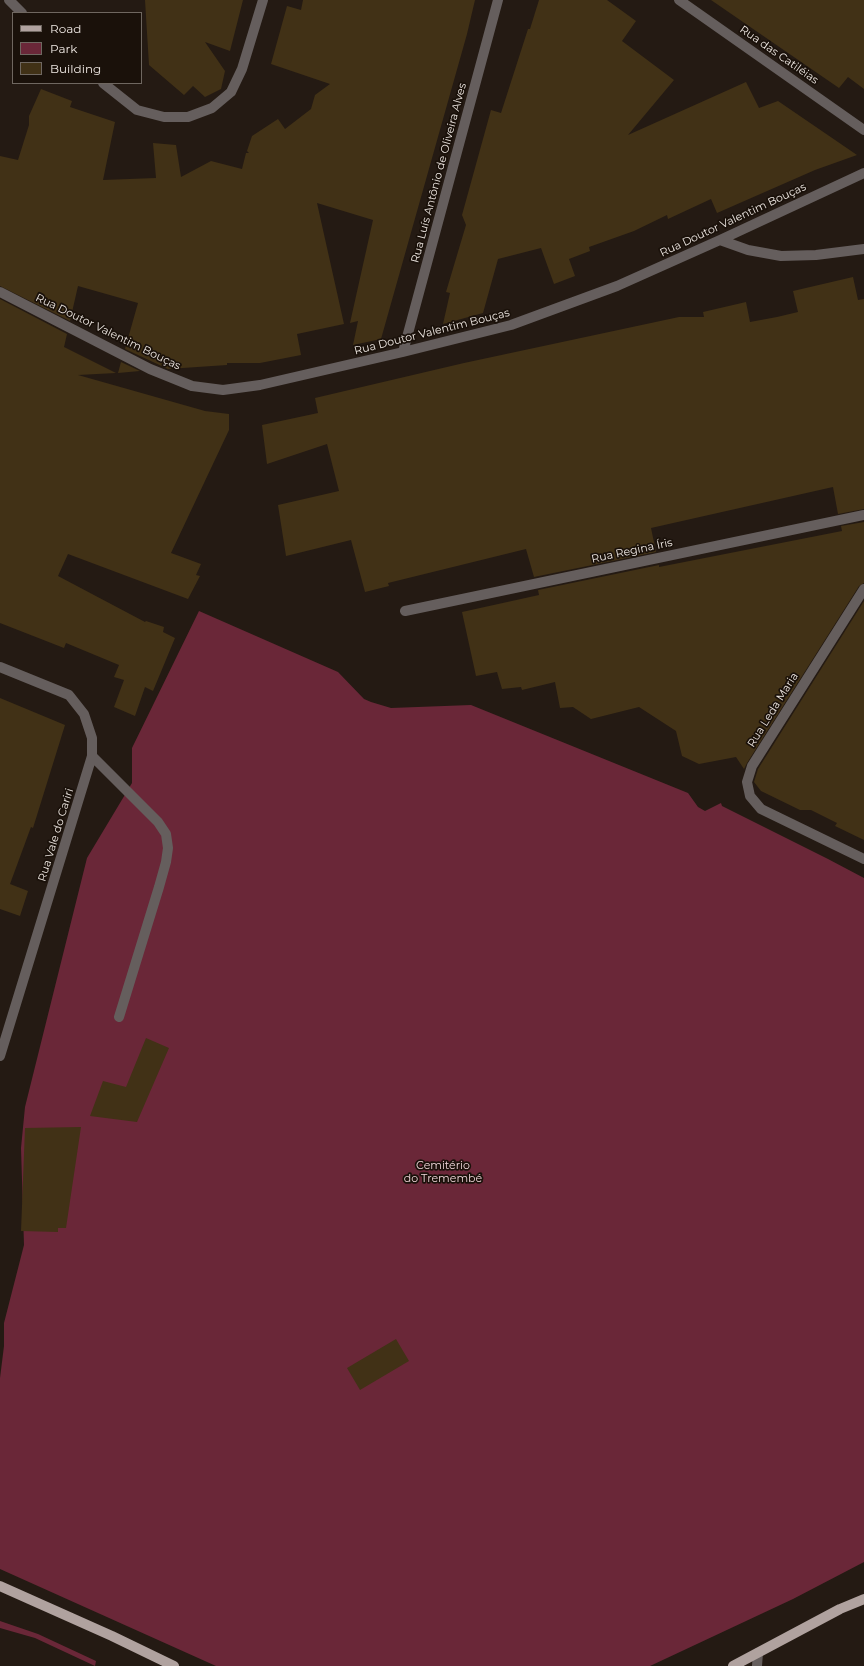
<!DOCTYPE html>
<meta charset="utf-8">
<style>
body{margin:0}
#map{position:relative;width:864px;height:1666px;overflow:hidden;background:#241a13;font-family:Montserrat,sans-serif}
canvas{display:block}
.legend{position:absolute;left:12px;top:12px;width:130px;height:72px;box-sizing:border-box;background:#1a110a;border:1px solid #6f6760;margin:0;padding:5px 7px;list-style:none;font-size:12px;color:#eee7e2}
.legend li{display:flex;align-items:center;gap:8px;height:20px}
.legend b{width:20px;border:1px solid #6f6760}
</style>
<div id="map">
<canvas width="864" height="1666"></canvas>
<ul class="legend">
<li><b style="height:5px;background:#b0a29f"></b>Road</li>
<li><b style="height:11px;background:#6a2738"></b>Park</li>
<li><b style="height:11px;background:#413116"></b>Building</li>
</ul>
</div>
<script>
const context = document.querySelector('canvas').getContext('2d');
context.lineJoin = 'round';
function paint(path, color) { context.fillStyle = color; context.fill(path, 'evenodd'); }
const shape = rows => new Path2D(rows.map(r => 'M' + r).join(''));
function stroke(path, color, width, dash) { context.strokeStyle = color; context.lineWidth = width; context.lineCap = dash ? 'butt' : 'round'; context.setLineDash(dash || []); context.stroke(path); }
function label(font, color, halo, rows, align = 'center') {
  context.font = font + ' Montserrat,sans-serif'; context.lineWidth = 3.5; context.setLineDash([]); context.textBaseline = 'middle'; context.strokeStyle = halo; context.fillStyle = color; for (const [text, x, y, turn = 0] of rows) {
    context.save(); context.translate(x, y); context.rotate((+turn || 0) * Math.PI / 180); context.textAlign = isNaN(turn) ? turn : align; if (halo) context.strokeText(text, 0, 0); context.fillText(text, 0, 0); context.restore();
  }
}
paint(shape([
 [199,611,338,672,364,699,371,702,391,708,471,705,688,793,698,807,705,811,721,803,722,806,828,859,864,878,864,1562,793,1599,650,1666,216,1666,0,1569,0,1378,4,1346,4,1323,24,1245,21,1148,25,1107,87,858,132,783,132,748],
 [0,1621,38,1634,96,1661,95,1666,35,1638,0,1628]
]), '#6a2738');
paint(shape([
 [145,0,243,0,230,51,205,42,225,71,221,89,205,97,193,86,184,95,149,65],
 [303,0,475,0,467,34,381,339,353,345,358,321,350,323,373,220,317,203,344,324,297,334,301,355,260,363,227,363,227,365,168,369,125,349,138,303,78,286,70,321,0,286,0,156,18,160,29,125,29,116,41,89,72,101,70,107,115,122,103,180,156,178,153,143,176,145,181,177,211,161,242,169,246,153,249,153,247,151,252,136,278,119,285,129,311,109,315,95,330,84,271,64,287,6,301,10],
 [539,0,607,0,636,21,622,41,674,80,628,135,746,82,759,108,778,101,857,155,815,170,717,213,711,199,668,219,667,215,634,231,589,247,590,251,569,259,575,276,554,284,541,248,498,259,483,313,443,324,450,293,446,292,466,225,462,215,491,110,501,113,528,29,530,29],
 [711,0,864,0,864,89,848,77,839,88],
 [853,277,858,300,864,299,864,509,838,514,833,487,651,528,656,552,534,577,526,549,388,583,389,586,365,592,351,540,286,556,278,505,339,491,327,444,267,464,262,425,318,413,315,398,464,363,679,317,704,317,703,312,746,302,750,322,777,317,798,312,793,291],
 [0,299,67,334,64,347,116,373,78,375,205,411,229,414,229,430,171,553,201,564,196,575,200,576,188,599,68,554,58,576,145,622,146,621,164,627,163,632,175,638,153,691,145,687,135,716,114,707,124,680,114,677,119,665,66,643,64,648,0,623],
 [121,362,140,371,118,373],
 [864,522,864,583,859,586,747,763,744,769,736,757,699,764,682,756,676,731,639,707,591,719,573,707,560,708,555,682,522,690,521,687,502,689,497,672,476,676,462,612,539,595,538,590,659,565,659,567,842,531,841,526],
 [864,601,864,840,835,826,837,823,811,810,800,810,761,791,754,782,758,769],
 [0,698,65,725,33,828,31,827,10,884,28,891,20,916,0,909],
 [146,1038,169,1048,137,1122,90,1116,103,1081,126,1087],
 [81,1127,66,1228,58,1228,58,1232,21,1231,25,1128],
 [396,1339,409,1361,360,1390,347,1368]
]), '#413116');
stroke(shape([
 [9,0,22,13],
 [679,0,864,130],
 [103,83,137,110,164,117,188,117,212,108,231,92,242,69,263,0],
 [720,240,748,250,781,256,816,255,864,249],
 [0,292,150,369,192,386,223,390,260,385,403,352,511,325,617,286,720,240,864,173],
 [403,352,498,0],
 [864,589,752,766,747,782,750,796,761,809,864,859],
 [405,611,864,515],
 [0,667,69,695,84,714,92,738,92,756,0,1056],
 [92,756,158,822,166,834,168,848,166,862,159,887,119,1017],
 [757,1666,758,1653]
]), '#655e5d', 10);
stroke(shape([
 [0,1586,112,1636,174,1666],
 [733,1666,840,1609,864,1599]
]), '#b0a29f', 10);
label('11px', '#eee7e2', '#1a110a', [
 ["Rua das Catiléias",779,55,35],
 ["Rua Luís Antônio de Oliveira Alves",439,173,-75],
 ["Rua Doutor Valentim Bouças",733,220,-25],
 ["Rua Doutor Valentim Bouças",108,332,26],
 ["Rua Doutor Valentim Bouças",432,332,-14],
 ["Rua Regina Íris",632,551,-12],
 ["Rua Leda Maria",773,710,-58],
 ["Rua Vale do Cariri",56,835,-73]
]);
label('11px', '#f0d6da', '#1a110a', [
 ["Cemitério",443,1166],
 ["do Tremembé",443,1179]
]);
</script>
